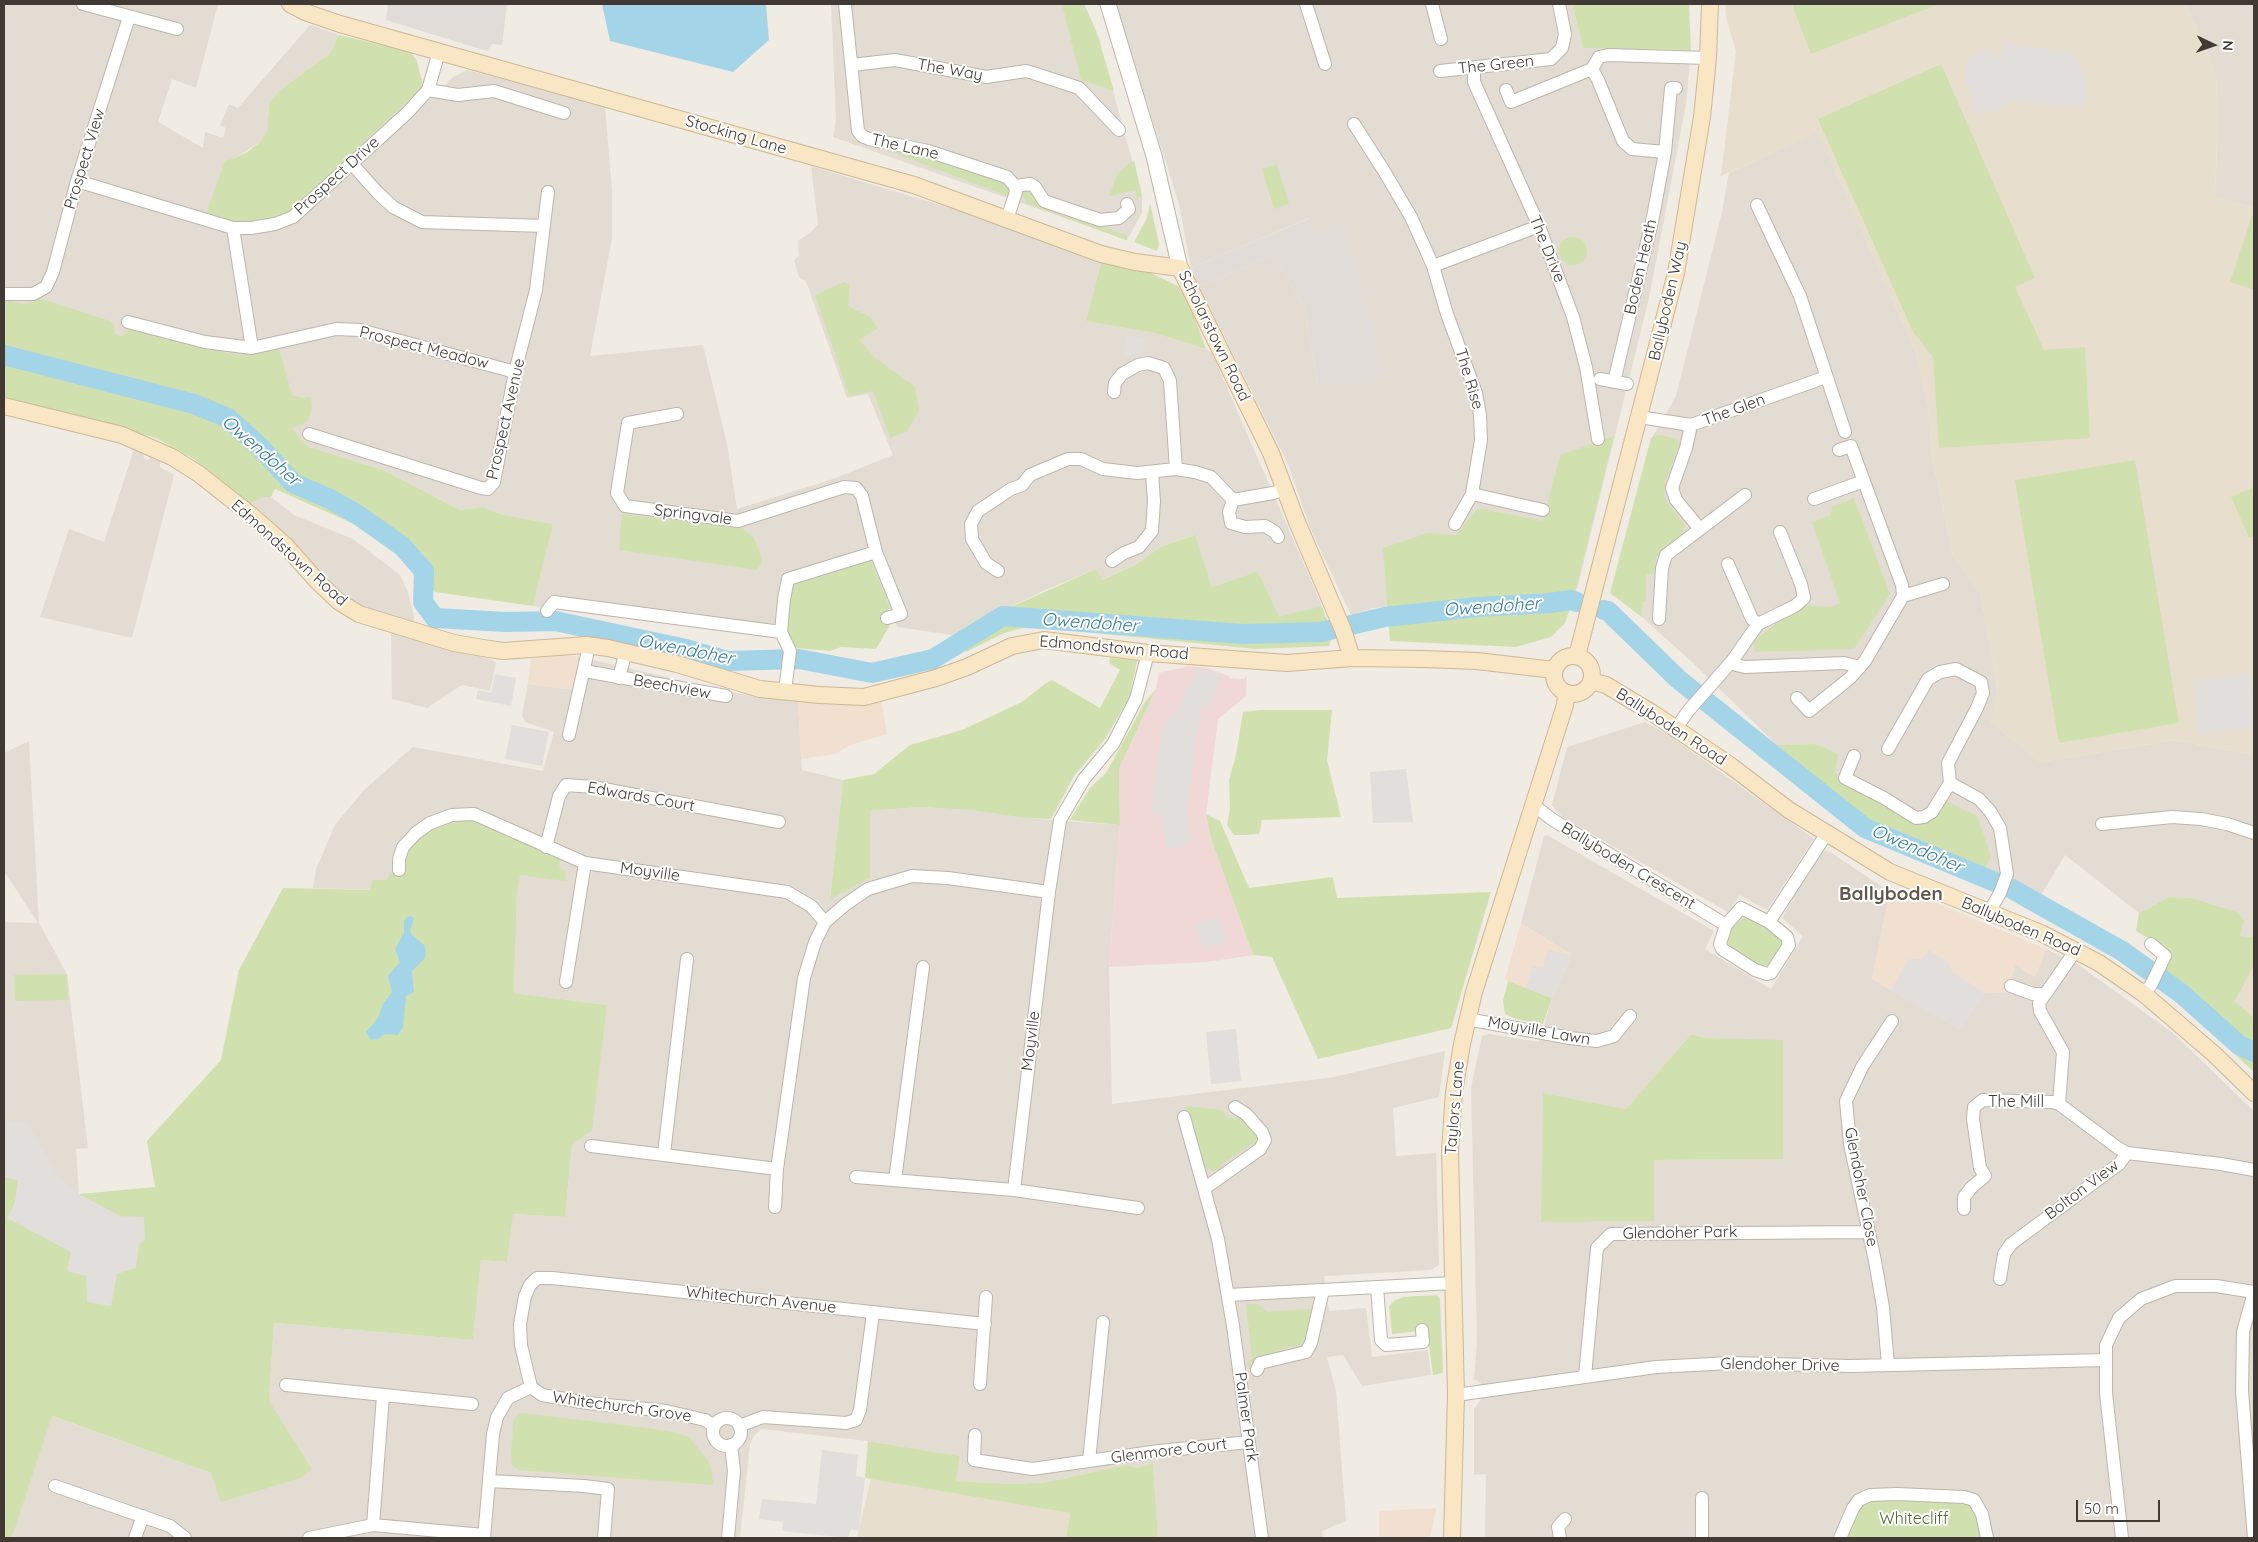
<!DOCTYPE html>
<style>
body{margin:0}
#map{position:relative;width:2258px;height:1542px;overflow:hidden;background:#f0ebe3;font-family:Quicksand,sans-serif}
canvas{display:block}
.frame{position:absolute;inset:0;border:5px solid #413a34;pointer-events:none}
.north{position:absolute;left:2188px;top:20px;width:50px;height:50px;-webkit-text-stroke:4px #fff;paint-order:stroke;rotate:93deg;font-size:14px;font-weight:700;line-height:20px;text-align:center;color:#413a34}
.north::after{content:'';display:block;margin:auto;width:18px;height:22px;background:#413a34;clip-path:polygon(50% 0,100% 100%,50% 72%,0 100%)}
.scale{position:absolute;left:2076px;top:1500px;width:84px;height:22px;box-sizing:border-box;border:2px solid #413a34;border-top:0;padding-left:6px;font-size:15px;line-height:18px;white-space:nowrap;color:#413a34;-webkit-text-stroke:4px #fff;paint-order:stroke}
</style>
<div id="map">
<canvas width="2258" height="1542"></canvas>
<div class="frame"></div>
<div class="north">N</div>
<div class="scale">50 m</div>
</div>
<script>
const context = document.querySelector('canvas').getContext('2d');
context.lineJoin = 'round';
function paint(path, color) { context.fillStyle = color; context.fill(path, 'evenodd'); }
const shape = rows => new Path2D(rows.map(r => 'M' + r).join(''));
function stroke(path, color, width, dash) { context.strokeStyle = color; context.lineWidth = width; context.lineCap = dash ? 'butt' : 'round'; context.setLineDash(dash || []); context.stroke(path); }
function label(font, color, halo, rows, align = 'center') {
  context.font = font + ' Quicksand,sans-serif'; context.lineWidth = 4; context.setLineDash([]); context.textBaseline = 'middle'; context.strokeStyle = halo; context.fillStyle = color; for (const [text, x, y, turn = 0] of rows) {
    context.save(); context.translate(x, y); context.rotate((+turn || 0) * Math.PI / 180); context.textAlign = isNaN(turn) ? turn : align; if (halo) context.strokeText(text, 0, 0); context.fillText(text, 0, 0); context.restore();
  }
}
paint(shape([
 [4,4,218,4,196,88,172,79,158,122,203,148,205,132,223,138,226,128,220,125,229,104,238,108,310,25,339,35,330,53,297,78,269,104,267,131,261,141,235,158,319,186,423,86,442,89,453,77,467,70,605,106,612,191,612,238,590,356,703,345,727,444,737,509,833,479,893,455,868,394,847,398,806,281,799,277,794,260,799,256,798,241,812,231,818,224,811,166,999,223,1102,259,1086,321,1154,333,1206,349,1212,353,1322,606,1279,618,1258,571,1212,587,1194,535,1162,546,1135,565,1101,580,1096,569,1043,591,1002,611,959,636,897,627,871,560,788,638,533,606,553,524,504,515,483,507,460,510,383,470,309,447,249,386,4,315],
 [831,4,1084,4,1097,33,1142,196,1142,213,1127,240,833,137,836,119],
 [1116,4,1572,4,1583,48,1691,50,1686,104,1649,298,1575,597,1456,601,1373,608,1351,615,1311,530,1288,464,1199,286,1274,255,1304,307,1318,385,1344,226,1314,236,1309,218,1191,268,1179,204],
 [2185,4,2254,4,2254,208,2215,197,2218,114,2216,78,2210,59],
 [1818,132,1916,353,1928,404,1932,457,1953,555,1981,594,1998,694,1991,722,2040,762,2175,740,2254,755,2254,937,2240,936,2237,912,2192,898,2169,897,2139,913,2065,855,2036,903,1883,836,1826,787,1816,744,1777,745,1693,663,1642,617,1643,603,1646,601,1646,574,1629,525,1652,438,1676,396,1722,212,1729,173],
 [135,446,143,452,144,459,148,460,152,456,160,460,160,467,174,475,132,638,40,617,69,529,104,542],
 [264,497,271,497,294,515,353,539,400,575,408,592,414,617,413,624,351,604,247,505],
 [391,631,449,650,491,659,496,663,490,691,462,685,427,708,392,699],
 [581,657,734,693,798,701,802,770,843,780,830,898,870,878,870,811,920,807,970,810,1026,818,1120,825,1109,967,1112,1104,1334,1077,1445,1051,1439,1097,1393,1108,1396,1156,1436,1153,1439,1265,1431,1270,1324,1276,1329,1311,1366,1308,1372,1357,1428,1350,1431,1375,1362,1386,1343,1355,1327,1357,1336,1391,1346,1521,1322,1531,1323,1538,1158,1538,1153,1463,1138,1468,1126,1465,1047,1482,1017,1484,956,1481,960,1456,868,1441,761,1429,754,1436,750,1444,740,1538,10,1538,51,1416,211,1473,312,1469,269,1400,274,1323,473,1340,481,1260,507,1262,512,1214,565,1217,572,1145,607,1005,514,993,517,894,313,888,316,869,335,825,364,790,413,747,543,771,554,732,525,722,522,715,528,684,574,690],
 [1645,722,1670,736,1814,839,1767,910,1740,895,1728,912,1567,820,1559,814,1552,805,1567,747],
 [29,741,39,923,67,974,88,1148,76,1149,79,1194,58,1176,26,1121,4,1122,4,922,38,923,4,871,4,753],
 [1547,835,1714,931,1705,949,1771,989,1803,936,1782,918,1819,849,1830,852,1890,892,1872,979,1960,1029,1985,993,2016,963,2027,973,2035,977,2046,949,2076,963,2173,1033,2254,1111,2254,1538,1485,1538,1486,1474,1474,1475,1474,1409,1481,1399,1481,1383,1474,1379,1477,1340,1471,1088,1482,1036,1489,1034,1539,1042,1552,998,1572,955,1521,923,1544,836],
 [1691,1034,1705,1038,1783,1041,1783,1159,1654,1160,1543,1093,1626,1109]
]), '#e3dcd2');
paint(shape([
 [560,655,581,657,574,690,528,684,531,659],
 [881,700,887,734,850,745,835,754,801,759,798,701],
 [1895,889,1922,897,2046,949,2035,977,2027,973,2016,964,2007,993,1985,993,1960,1029,1872,979,1890,892],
 [1521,923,1572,955,1552,998,1505,980],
 [1436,1508,1430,1538,1379,1538,1379,1511]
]), '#f1dfcf');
paint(shape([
 [388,4,507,4,502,45,492,44,487,51,386,20],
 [1310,218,1314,235,1344,226,1385,375,1354,383,1318,385,1304,307,1274,255,1199,286,1191,268]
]), '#e2dcd8');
paint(shape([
 [1725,4,2185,4,2210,59,2216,78,2218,114,2215,197,2254,208,2254,755,2175,740,2040,762,1991,722,1998,694,1981,594,1953,555,1932,457,1928,404,1916,353,1818,133,1721,176,1736,51,1726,17],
 [2254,964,2254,1018,2235,1001],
 [871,1478,1070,1513,1066,1538,857,1538]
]), '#e8dece');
paint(shape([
 [1189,666,1207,668,1229,676,1229,678,1243,679,1247,677,1246,696,1218,719,1206,814,1211,839,1253,955,1207,962,1109,967,1120,825,1119,769,1156,689,1159,673]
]), '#f0d8d7');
paint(shape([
 [1062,4,1084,4,1097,33,1114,91,1081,80],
 [1572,4,1689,4,1691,50,1583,48],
 [1792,4,1939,4,1811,54],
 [339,35,411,52,417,61,423,86,319,186,291,210,271,220,243,224,206,214,225,161,235,158,249,151,261,141,267,131,269,104,278,92,330,53],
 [1941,64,2035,278,2015,287,2044,350,2085,347,2090,438,1939,448,1933,357,1913,332,1818,119],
 [871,144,926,155,1004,180,1009,185,1010,197],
 [1134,160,1142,196,1137,198,1135,190,1109,196,1118,173],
 [1277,164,1289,204,1274,209,1262,169],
 [1030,188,1042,204,1128,236,1126,240,1026,203,1021,189],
 [1150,203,1159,244,1157,251,1134,242,1147,218],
 [2252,215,2254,216,2254,290,2230,282],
 '1559 251a14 14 0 1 1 28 0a14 14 0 1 1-28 0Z',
 [1102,259,1151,273,1178,286,1190,305,1206,349,1154,333,1086,321],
 [844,282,850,285,848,306,870,317,878,328,859,340,874,357,915,387,919,411,907,431,890,438,873,391,849,396,815,295],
 [39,298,110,321,114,325,115,334,123,337,130,328,136,327,226,353,249,355,279,348,292,395,303,398,311,397,312,409,308,420,302,425,291,428,309,447,383,470,460,510,483,507,504,515,553,524,533,606,435,592,408,561,363,528,275,489,271,497,264,497,247,505,231,493,194,459,156,438,125,429,4,400,4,299,22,304,31,303],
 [1659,435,1678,439,1679,445,1665,483,1664,494,1667,503,1684,524,1683,533,1656,557,1655,573,1646,575,1646,601,1643,603,1642,617,1610,593,1651,438],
 [1614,436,1574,596,1565,623,1551,637,1516,647,1390,641,1383,548,1428,533,1456,535,1478,508,1543,521,1560,455],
 [2135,460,2179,723,2059,743,2015,480],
 [2254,487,2254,536,2249,538,2231,497],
 [1854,498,1890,594,1854,649,1755,652,1755,644,1752,642,1801,605,1831,607,1840,603,1812,522,1831,515,1832,507],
 [622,514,742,528,754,538,763,560,757,570,619,550],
 [1195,535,1212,587,1258,571,1279,617,1322,606,1332,635,1329,646,1255,649,1055,629,1023,628,1004,633,966,652,959,636,1002,611,1096,569,1102,580,1135,565,1162,546],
 [871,560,890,608,883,614,890,625,876,649,841,647,830,651,797,648,788,638,788,600,793,586,798,581],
 [1110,658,1137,661,1129,698,1105,739,1074,776,1051,819,1025,818,970,810,920,807,870,811,870,878,830,899,843,780,874,774,910,745,962,730,1022,702,1046,683,1052,680,1100,708,1120,670,1109,663],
 [1156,689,1119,769,1120,825,1070,820,1090,788,1106,773,1145,702],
 [1262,710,1332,710,1327,760,1341,817,1262,820,1259,834,1245,835,1234,835,1227,825,1230,808,1229,780,1236,755,1243,712],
 [1816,744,1838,754,1835,773,1913,821,1922,824,1933,820,1946,801,1977,816,1991,856,1980,878,1883,836,1777,745],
 [1206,814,1220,821,1249,888,1333,877,1337,898,1491,892,1451,1028,1318,1059,1272,957,1253,955,1211,839],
 [474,818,561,856,559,866,566,872,565,881,520,875,517,894,514,993,607,1005,592,1130,572,1145,565,1217,513,1214,507,1262,481,1260,473,1340,274,1323,269,1400,312,1469,301,1478,221,1502,211,1473,52,1416,14,1531,10,1538,4,1538,4,1122,26,1121,58,1176,79,1194,155,1187,147,1141,221,1060,239,970,283,888,370,890,372,880,387,880,390,873,403,874,402,856,432,825],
 [2169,897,2192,898,2237,912,2244,920,2240,936,2254,937,2254,965,2235,1001,2254,1018,2254,1072,2158,983,2169,958,2151,940,2136,931,2139,913],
 [1743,918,1755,920,1778,933,1785,944,1769,966,1759,965,1728,947,1725,940,1732,928],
 [67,974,68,1000,15,1001,14,975],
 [1508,981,1552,998,1543,1024,1516,1019,1505,1014,1503,1001],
 [1691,1034,1705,1038,1783,1040,1783,1159,1654,1160,1654,1221,1541,1222,1543,1093,1626,1109],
 [1185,1106,1223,1110,1227,1118,1242,1117,1247,1126,1255,1128,1260,1136,1257,1145,1254,1143,1222,1164,1221,1168,1215,1171,1204,1168,1197,1155,1200,1150,1191,1114,1186,1111],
 [1437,1295,1440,1299,1443,1373,1433,1375,1427,1330,1392,1334,1389,1306,1394,1301,1403,1297],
 [1316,1301,1305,1344,1297,1350,1292,1346,1258,1358,1249,1369,1247,1363,1252,1358,1246,1304,1258,1304,1267,1312,1310,1309],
 [521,1413,640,1427,673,1432,689,1437,708,1460,712,1473,713,1485,518,1470,512,1465,511,1453,514,1418],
 [868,1441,960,1456,956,1481,1017,1484,1047,1482,1126,1465,1138,1468,1153,1463,1158,1538,1066,1538,1070,1513,865,1478],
 [1886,1500,1963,1502,1969,1504,1977,1514,1981,1538,1847,1538,1857,1511,1863,1504,1872,1501]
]), '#d0e1af');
paint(shape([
 [2005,43,2072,52,2086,81,2087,100,2077,108,2009,100,1997,111,1977,115,1965,75,1966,65,1969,58,1985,48,1997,57,2003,59,2003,49],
 [1125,336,1145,338,1143,356,1124,357],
 [1197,668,1222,676,1208,708,1201,705,1187,806,1190,845,1167,849,1161,817,1151,811,1159,746,1163,726,1179,706],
 [2249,673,2254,702,2254,728,2200,735,2193,680],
 [495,674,516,678,511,706,476,699,478,690,491,693],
 [512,725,549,732,542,766,505,759],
 [1406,769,1413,822,1373,823,1370,772],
 [1219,917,1229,941,1204,951,1193,924,1202,920,1203,923],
 [1548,950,1572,955,1552,998,1526,988,1533,965,1543,968],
 [1928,950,1949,963,1953,973,1985,993,1960,1029,1891,990,1909,959,1923,959],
 [1236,1029,1241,1081,1211,1084,1206,1032],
 [26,1121,58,1176,79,1194,120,1216,144,1217,145,1239,139,1245,136,1268,117,1274,111,1306,87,1302,86,1276,67,1271,71,1252,7,1218,15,1202,18,1180,4,1177,4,1122],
 [822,1450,858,1455,856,1476,865,1478,859,1531,851,1529,848,1538,782,1531,783,1522,759,1519,762,1499,816,1504]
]), '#e1dedb');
paint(shape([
 [602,4,766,4,769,40,733,72,610,41],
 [411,916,414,918,410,931,412,935,424,945,426,951,425,958,412,971,414,992,406,996,403,1027,398,1035,385,1034,378,1039,371,1040,366,1032,378,1018,383,1004,392,992,388,976,400,962,395,949,404,933,404,921,407,917]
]), '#a4d4e8');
stroke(shape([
 [4,355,194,404,228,418,260,447,293,483,330,499,358,515,402,546,424,571,423,602,435,618,506,622,555,621,686,649,728,661,799,659,872,673,933,659,1003,616,1243,634,1321,632,1385,617,1477,607,1550,603,1571,600,1577,602],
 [1604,610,1608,611,1678,679,1865,828,2012,889,2122,951,2182,994,2239,1045,2254,1052]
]), '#a4d4e8', 20);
const minor = shape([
 [83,4,177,29],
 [845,4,858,131,862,136,869,139,928,151,1007,177,1015,186,1016,192,1007,219],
 [1306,4,1325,64],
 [1432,4,1441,39],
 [852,65,895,60,986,77,1026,71,1033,73,1079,88,1119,130],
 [1474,68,1474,82,1539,226,1573,317,1586,367,1598,439],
 [1592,69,1598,80,1623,141,1632,149,1665,152,1653,217,1614,382],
 [1440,71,1551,59,1562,48,1565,34,1559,4],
 [428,90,458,95,494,91,564,113],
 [1506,90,1511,102,1592,69,1599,57,1608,55,1708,58],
 [1354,124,1384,171,1411,217,1433,266],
 [1665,152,1671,88,1676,88],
 [352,164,378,193,393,207,422,222,544,226],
 [77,181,233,228,251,228,275,224,293,217,407,113,428,90,439,52],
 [1015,186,1030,184,1035,187,1044,201,1100,220,1119,218,1129,209,1127,204],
 [1757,205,1800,296,1845,432],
 [233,228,252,348],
 [4,294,33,294,46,287,53,272,77,181,129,17],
 [128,322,205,342,252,348,336,329,360,330,515,372],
 [1600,379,1627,384],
 [1114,392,1115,383,1122,374,1138,365,1148,363,1164,368,1170,381,1176,469],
 [677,414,628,423,617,493,625,506,738,521,844,487,856,488,862,496,876,552,901,614,887,618],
 [1639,417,1691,425,1826,377],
 [1691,425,1686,448,1672,488,1676,500,1700,529],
 [309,434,481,488,488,489,494,482,515,372,536,290,548,192],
 [1472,494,1543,510],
 [1814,499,1864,481],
 [1233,500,1229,512,1231,523,1245,527,1265,526,1275,532,1278,537],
 [1455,524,1472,494,1481,440,1480,415,1476,393,1447,314,1433,266,1539,226],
 [1112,561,1124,553,1139,547,1152,531,1154,501,1152,472],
 [1728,564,1752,619,1758,624],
 [998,571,986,563,972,539,971,524,978,511,1011,489,1022,485,1030,475,1068,459,1081,459,1103,469,1137,473,1176,469,1195,472,1211,477,1233,500,1273,493,1285,489],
 [1903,596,1943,584],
 [547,611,554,602,781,632],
 [1659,619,1662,568,1666,555,1745,495],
 [1732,661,1736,665,1745,667,1844,663,1860,667],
 [590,672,726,696],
 [619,678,626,651],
 [785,691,790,651,781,632,784,599,788,579,876,552],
 [1797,698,1809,711,1850,678,1865,661,1903,596,1902,585,1851,446,1839,450],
 [1676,728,1689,710,1732,661,1758,624,1795,606,1804,598,1801,584,1780,532],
 [569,735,589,646],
 [1854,756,1845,778,1884,798,1916,818,1924,817,1932,812,1950,783,1948,763,1977,708,1983,693,1981,682,1956,669,1940,672,1928,679,1888,749],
 [1950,783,1979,799,1990,811,2000,828,2007,874,2000,893,1989,912],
 [1532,804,1553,820,1726,925,1741,908,1769,922,1827,833],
 [2102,824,2172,817,2201,819,2227,824,2254,833],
 [546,847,559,796,566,785,593,787,779,822],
 [399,870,399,859,403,847,416,833,430,823,452,815,474,814,585,863],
 [1726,925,1720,944,1722,949,1755,970,1767,974,1771,973,1789,945,1787,937,1769,922],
 [566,982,585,863,787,892,811,906,825,922],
 [2011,986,2033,994,2043,994],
 [2144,994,2151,985,2165,956,2151,944],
 [1467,1019,1570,1038,1597,1041,1614,1036,1630,1016],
 [2059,1104,2063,1052,2040,1011,2039,1003,2076,950],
 [1184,1117,1218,1239,1233,1326,1262,1538],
 [591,1146,777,1169],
 [664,1154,687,959],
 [856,1177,1014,1190,1138,1208],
 [895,1180,923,967],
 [1205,1188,1260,1149,1265,1140,1262,1132,1246,1114,1235,1107],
 [1014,1190,1049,892,1060,820,1084,779,1113,744,1136,699,1148,653],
 [775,1207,777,1169,804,978,815,942,825,922,846,904,868,889,912,876,948,878,1049,892],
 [1964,1209,1964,1197,1971,1188,1985,1176,1980,1168,1973,1119,1974,1107,1983,1100,2052,1102,2059,1104,2118,1148,2127,1153,2221,1164,2254,1170],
 [2000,1279,2004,1254,2011,1244,2119,1164,2127,1153],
 [1377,1287,1381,1340,1386,1345,1423,1342,1422,1330],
 [2254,1292,2243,1332,2242,1391,2254,1538],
 [1228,1295,1453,1283],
 [1888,1365,1883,1307,1875,1261,1850,1144,1846,1101,1862,1067,1892,1021],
 [1257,1370,1260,1363,1306,1352,1311,1343,1323,1290],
 [1585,1376,1597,1248,1611,1234,1868,1232],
 [980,1384,986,1297],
 [286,1385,472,1404],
 [531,1387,521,1345,520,1324,525,1296,530,1285,537,1278,552,1278,985,1324],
 [531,1387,542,1395,588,1403,666,1411,705,1420,714,1426],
 [1456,1395,1656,1367,1730,1363,1850,1366,2106,1360],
 '713 1432a14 14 0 1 1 28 0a14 14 0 1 1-28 0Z',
 [739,1426,763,1417,846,1423,856,1420,860,1410,873,1313],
 [975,1435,974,1460,1032,1469,1159,1451,1249,1442],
 [1089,1461,1103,1322],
 [490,1481,584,1486,608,1489,604,1538],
 [55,1486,170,1526,185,1538],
 [373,1525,383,1396],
 [135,1538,143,1516],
 [309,1538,373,1525,484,1535],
 [484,1538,493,1434,497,1417,508,1398,531,1387],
 [728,1538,734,1471,731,1445],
 [1560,1538,1558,1527,1565,1519],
 [1702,1538,1702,1498],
 [1840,1538,1853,1508,1859,1500,1870,1495,1897,1494,1964,1497,1974,1500,1982,1514,1987,1538],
 [2122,1538,2106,1393,2106,1345,2119,1318,2141,1299,2175,1286,2216,1286,2254,1292]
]);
const tertiary = shape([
 [1108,4,1154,156,1180,268]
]);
const secondary = shape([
 [290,4,305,12,340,24,914,185,1101,254,1135,262,1180,268,1271,453,1297,522,1343,630,1352,658],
 [4,406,122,435,172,457,199,474,251,515,286,546,317,581,338,601,359,614,454,643,483,648,503,651,586,645,608,648,677,664,760,689,820,695,864,697,936,678,967,667,1012,646,1044,640,1148,653,1287,663,1352,658,1423,659,1477,661,1554,670],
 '1554 675a19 19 0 1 1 38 0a19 19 0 1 1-38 0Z',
 [1577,656,1676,273,1702,117,1708,58,1710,4],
 [1591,681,1606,685,1654,714,1731,766,1789,810,1890,872,2043,934,2099,963,2144,994,2214,1054,2254,1093],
 [1452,1538,1456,1395,1450,1150,1454,1092,1462,1044,1474,992,1565,705,1566,694]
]);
stroke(minor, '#bdb4aa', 14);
stroke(tertiary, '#bdb4aa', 17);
stroke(secondary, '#ccb896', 18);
stroke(minor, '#fff', 12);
stroke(tertiary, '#fff', 15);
stroke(secondary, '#f9e6c4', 16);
label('16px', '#413a34', '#fff', [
 ["The Green",1496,65,-6],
 ["The Way",950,70,10],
 ["Stocking Lane",736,135,16],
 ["The Lane",905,147,13],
 ["Prospect View",85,159,-73],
 ["Prospect Drive",337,176,-42],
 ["The Drive",1547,249,68],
 ["Boden Heath",1641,267,-77],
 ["Ballyboden Way",1668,301,-77],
 ["Scholarstown Road",1214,336,64],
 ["Prospect Meadow",424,348,14],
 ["The Rise",1469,379,73],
 ["The Glen",1734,410,-20],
 ["Prospect Avenue",506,419,-77],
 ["Springvale",693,515,7],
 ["Edmondstown Road",289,553,42],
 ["Edmondstown Road",1114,648,5],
 ["Beechview",672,687,10],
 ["Ballyboden Road",1671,727,33],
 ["Edwards Court",641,797,10],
 ["Ballyboden Crescent",1628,866,31],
 ["Moyville",650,872,8],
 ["Ballyboden Road",2021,927,23],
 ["Moyville Lawn",1539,1031,10],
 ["Moyville",1031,1041,-83],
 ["The Mill",2016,1102],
 ["Taylors Lane",1455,1108,-85],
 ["Glendoher Close",1861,1187,79],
 ["Bolton View",2082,1190,-37],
 ["Glendoher Park",1680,1233,-1],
 ["Whitechurch Avenue",761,1300,6],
 ["Glendoher Drive",1780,1365,1],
 ["Whitechurch Grove",622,1407,8],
 ["Palmer Park",1246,1417,82],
 ["Glenmore Court",1169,1451,-7]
]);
label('16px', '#4c6c2e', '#fff', [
 ["Whitecliff",1914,1519]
]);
label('italic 18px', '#367b9b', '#fff', [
 ["Owendoher",261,451,41],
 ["Owendoher",1492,607,-4],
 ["Owendoher",1090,623,4],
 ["Owendoher",686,650,11],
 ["Owendoher",1917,849,23]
]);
label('bold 19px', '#63574c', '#fff', [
 ["Ballyboden",1891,894]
]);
</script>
